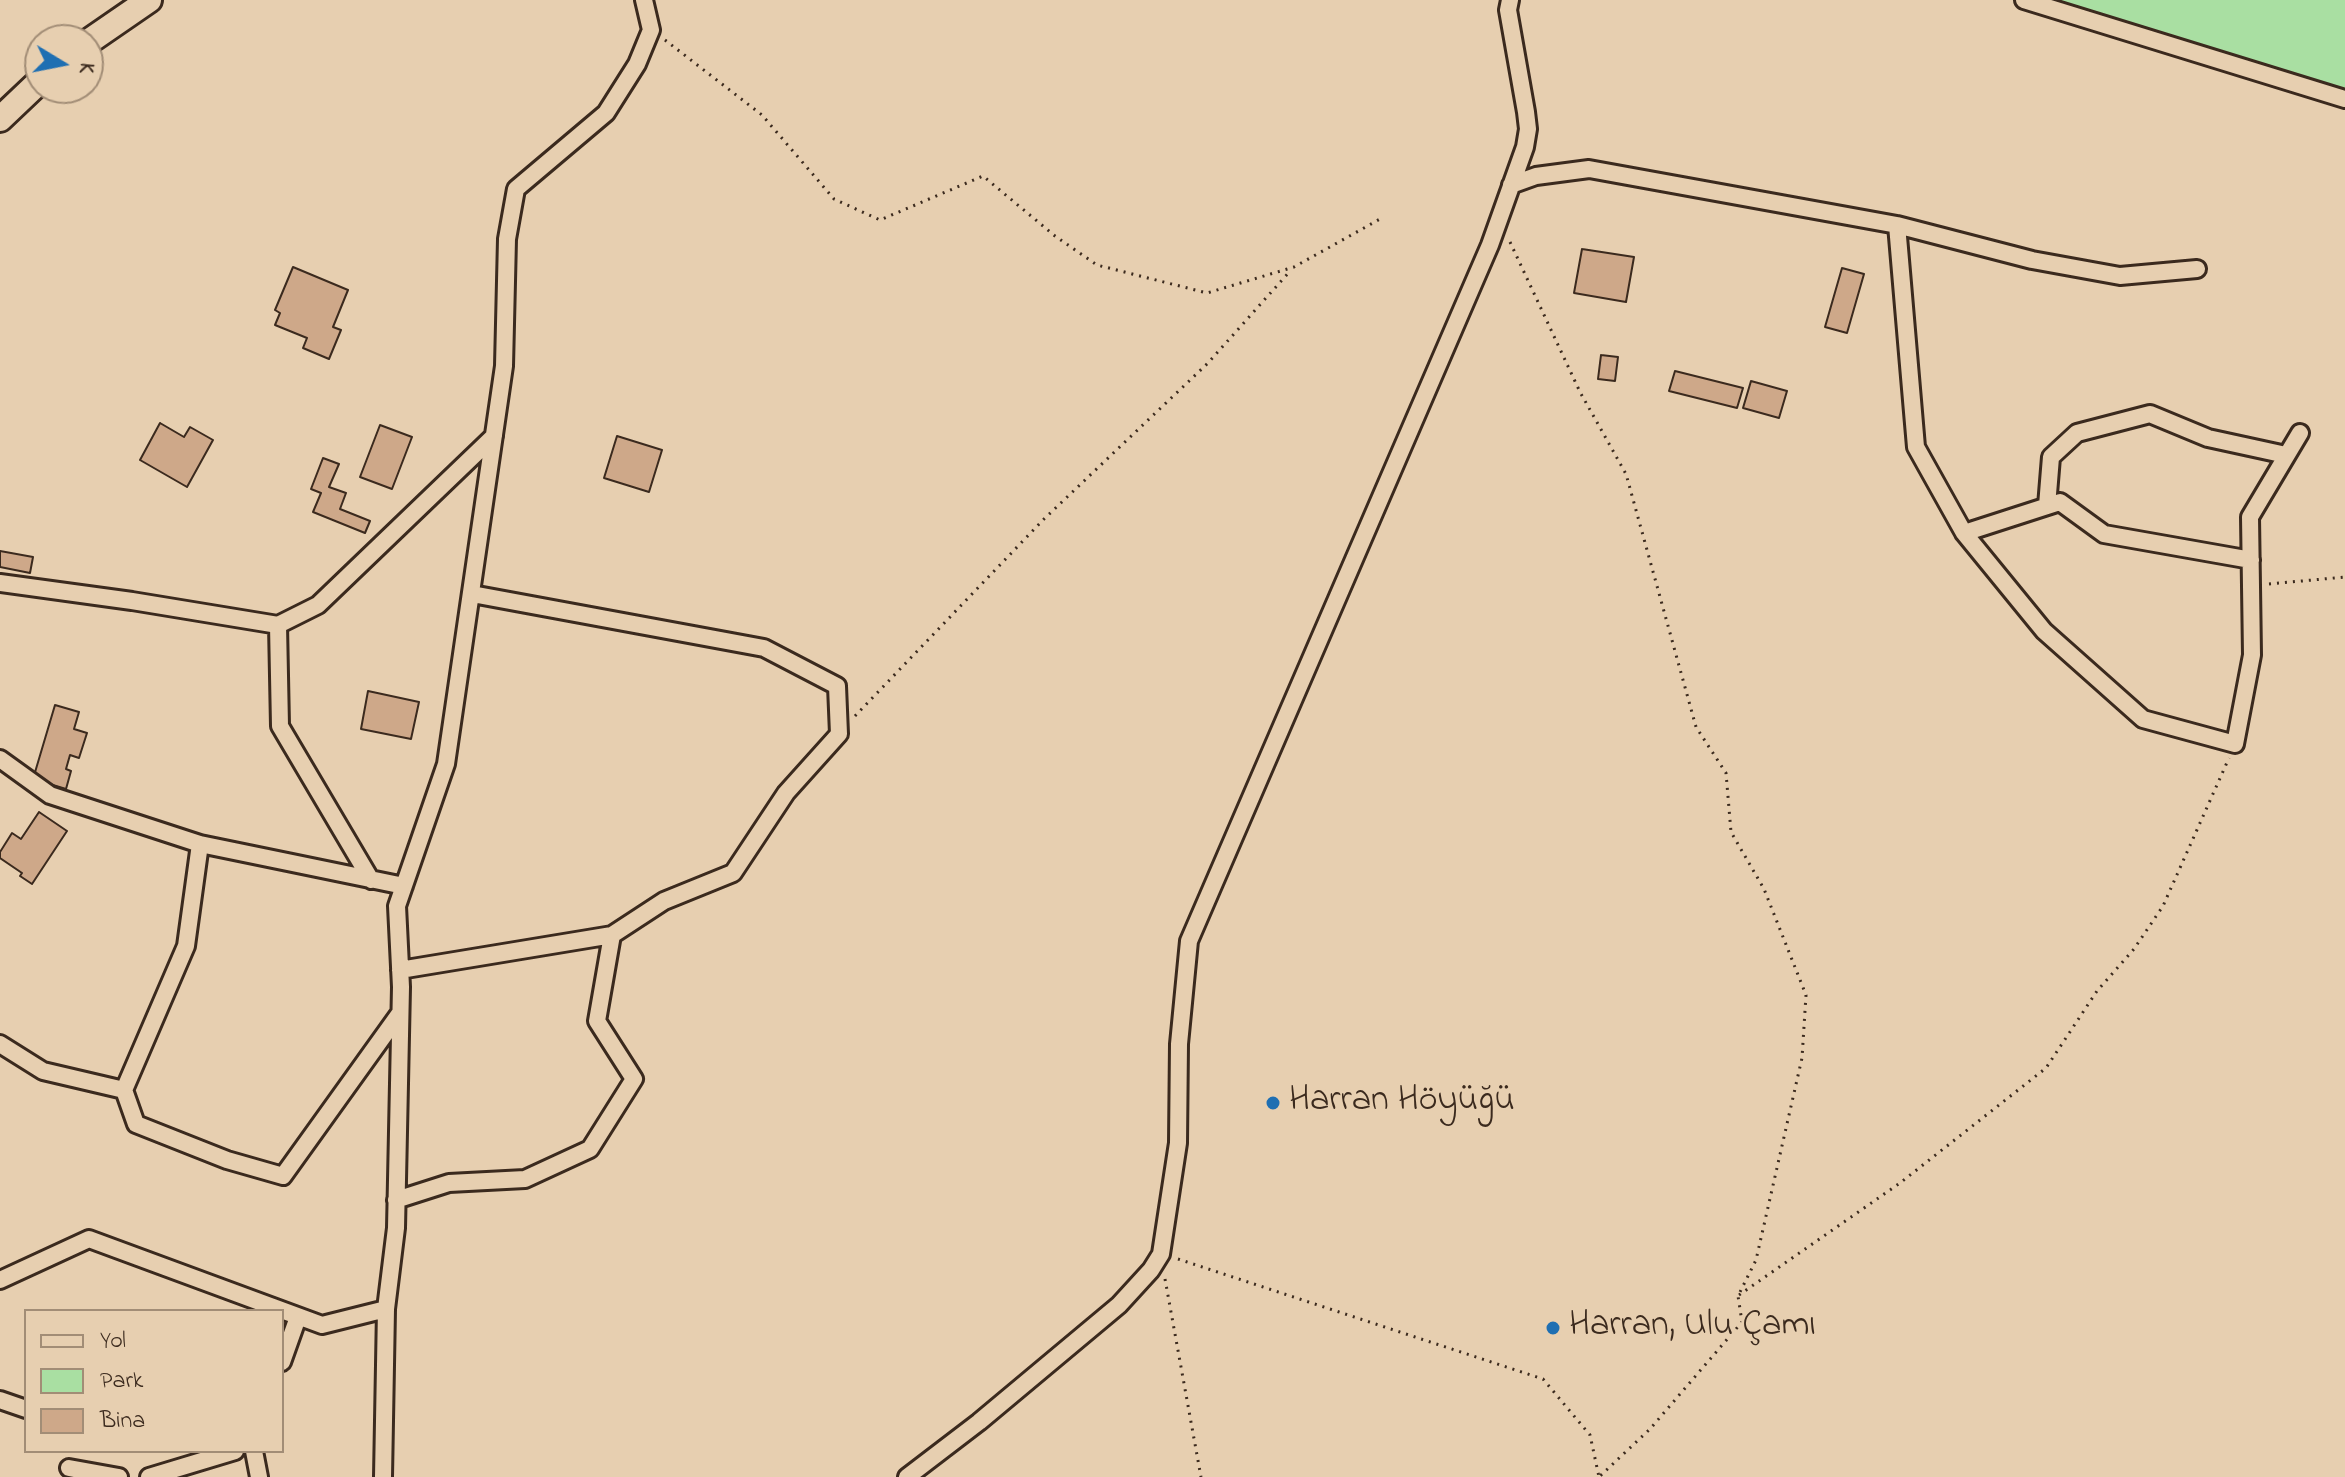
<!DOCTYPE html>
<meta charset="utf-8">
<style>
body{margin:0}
#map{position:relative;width:2345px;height:1477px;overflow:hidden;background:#e7cfb0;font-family:"Indie Flower",sans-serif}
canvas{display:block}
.legend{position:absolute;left:24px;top:1309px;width:260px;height:144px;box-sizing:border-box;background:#e7cfb0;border:2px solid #a28d76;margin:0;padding:10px 14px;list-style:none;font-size:24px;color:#3b2a1e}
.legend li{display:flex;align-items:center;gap:16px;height:40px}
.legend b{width:40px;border:2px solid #a28d76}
.north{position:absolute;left:24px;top:24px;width:80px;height:80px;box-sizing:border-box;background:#e7cfb0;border:2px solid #a28d76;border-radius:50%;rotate:100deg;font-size:22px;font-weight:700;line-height:32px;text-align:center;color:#3b2a1e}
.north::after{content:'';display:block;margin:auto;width:28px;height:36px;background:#1f6fb2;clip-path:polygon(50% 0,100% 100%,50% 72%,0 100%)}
</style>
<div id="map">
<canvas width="2345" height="1477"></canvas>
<ul class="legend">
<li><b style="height:10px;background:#e7cfb0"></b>Yol</li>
<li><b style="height:22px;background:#a9dfa2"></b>Park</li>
<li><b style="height:22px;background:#cea889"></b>Bina</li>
</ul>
<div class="north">K</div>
</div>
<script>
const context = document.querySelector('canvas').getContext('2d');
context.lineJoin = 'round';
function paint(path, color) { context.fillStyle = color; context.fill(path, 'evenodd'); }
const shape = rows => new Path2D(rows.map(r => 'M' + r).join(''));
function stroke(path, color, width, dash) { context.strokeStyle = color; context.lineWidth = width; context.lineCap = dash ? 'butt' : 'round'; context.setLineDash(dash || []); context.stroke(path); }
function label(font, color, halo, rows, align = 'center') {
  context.font = font + ' "Indie Flower",sans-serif'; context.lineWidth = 6; context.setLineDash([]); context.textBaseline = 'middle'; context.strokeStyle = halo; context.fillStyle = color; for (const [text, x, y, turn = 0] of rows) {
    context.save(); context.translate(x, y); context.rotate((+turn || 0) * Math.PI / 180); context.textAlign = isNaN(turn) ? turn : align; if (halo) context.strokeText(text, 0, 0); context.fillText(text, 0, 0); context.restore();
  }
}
paint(shape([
 [2024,0,2345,0,2345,99]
]), '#a9dfa2');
const building = shape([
 [1582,249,1634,257,1626,302,1574,293,1582,249],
 [293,267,348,290,333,327,341,330,329,359,303,348,307,338,275,325,280,313,275,310,293,267],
 [1842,268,1864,274,1847,333,1825,327,1842,268],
 [1601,355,1618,357,1615,381,1598,379,1601,355],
 [1675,371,1743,388,1737,408,1669,391,1675,371],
 [1751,381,1787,391,1779,418,1743,408,1751,381],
 [160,423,184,437,190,427,213,440,187,487,140,460,160,423],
 [380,425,412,437,392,489,360,477,380,425],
 [617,436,662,450,649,492,604,478,617,436],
 [323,458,339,464,329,487,346,493,340,509,370,521,365,533,313,512,321,493,311,489,323,458],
 [0,551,33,557,30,573,0,567,0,551],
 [368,691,419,702,411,739,361,729,368,691],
 [55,705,79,712,74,729,87,733,79,758,70,755,66,769,71,771,66,789,33,779,55,705],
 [39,812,67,831,32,884,20,876,22,873,0,858,0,852,12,833,21,839,39,812]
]);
paint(building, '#cea889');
stroke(building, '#3b2a1e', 2);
const minor = shape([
 [2024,0,2345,99],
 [1511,185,1536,176,1589,169,1897,225,1916,447,1964,533,2044,631,2143,719,2235,744,2252,655,2250,517,2300,433],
 [1897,225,2032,260,2120,276,2197,269],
 [2047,506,2051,457,2077,433,2150,414,2208,438,2286,455],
 [1964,533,2060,502,2104,534,2251,560],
 [0,583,132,601,278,625,318,605,494,436],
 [278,625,280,726,371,880],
 [0,759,50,795,200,844,404,886],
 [200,844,186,946,124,1090,136,1124,227,1160,283,1176,400,1013],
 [400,970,612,935],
 [0,1044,43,1071,124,1090],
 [396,1200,449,1183,525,1179,590,1149,634,1079,597,1021,612,935,664,901,733,873,786,793,839,734,837,686,764,648,472,594],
 [0,1280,89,1239,322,1325,386,1309],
 [282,1362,298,1317],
 [0,1400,26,1409],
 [254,1451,259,1477],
 [69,1468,119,1477],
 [149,1477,235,1451],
 [383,1477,386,1309,396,1228,401,987,397,906,446,764,504,366,507,239,516,189,606,113,637,64,651,30,644,0],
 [907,1477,979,1422,1119,1305,1151,1270,1161,1254,1178,1143,1179,1044,1189,941,1490,245,1525,147,1528,129,1526,112,1508,10,1510,0]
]);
const secondary = shape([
 [88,42,149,0],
 [0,119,40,81]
]);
stroke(minor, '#3b2a1e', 22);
stroke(secondary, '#3b2a1e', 30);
stroke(shape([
 [665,40,762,115,834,199,880,220,983,176,1055,236,1097,265,1207,293,1294,267,1380,219],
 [1510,242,1580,392,1626,474,1696,727,1726,773,1731,832,1764,889,1806,995,1802,1058,1756,1260,1738,1296,1742,1322,1650,1429,1599,1477],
 [2269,584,2345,577],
 [855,716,1044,519,1208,363,1291,270],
 [1178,1259,1543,1379,1590,1435,1599,1477],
 [1165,1279,1201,1477],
 [1739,1295,1900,1183,2046,1068,2097,991,2134,949,2163,906,2229,758]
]), '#3b2a1e', 3, [2, 6]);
stroke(minor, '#e7cfb0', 16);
stroke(secondary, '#e7cfb0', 24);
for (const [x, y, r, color] of [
 [1273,1103,8,"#1f6fb2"],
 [1553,1328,8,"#1f6fb2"]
]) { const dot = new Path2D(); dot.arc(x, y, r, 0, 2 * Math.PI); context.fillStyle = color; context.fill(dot); stroke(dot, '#e7cfb0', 3); }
label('36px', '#3b2a1e', '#e7cfb0', [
 ["Harran Höyüğü",1289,1103],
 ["Harran, Ulu Çamı",1569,1328]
], 'left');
</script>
